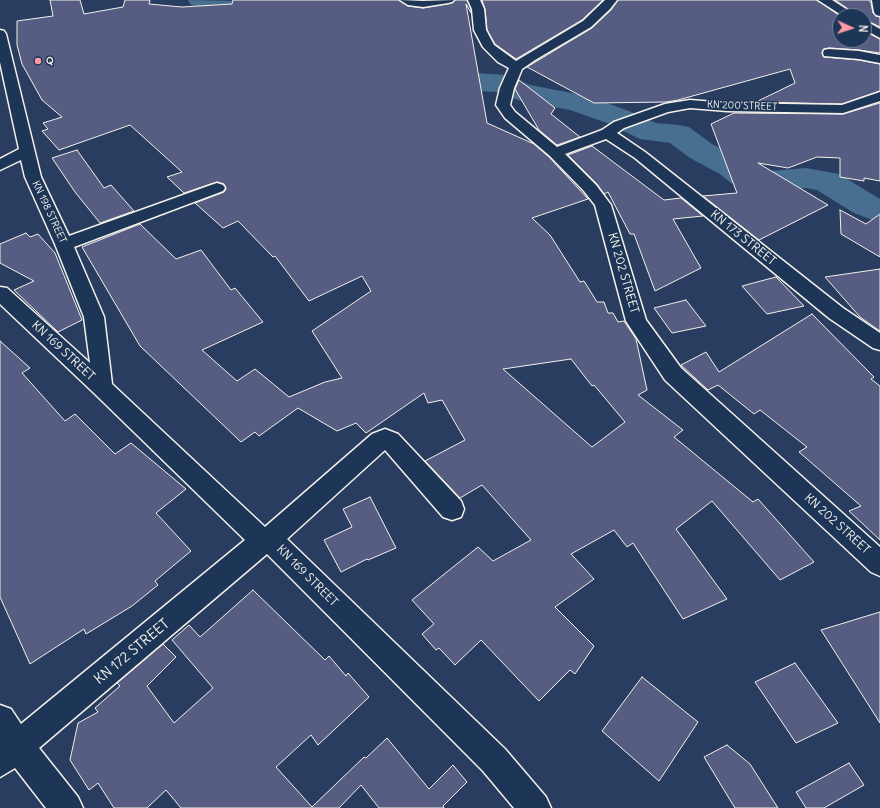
<!DOCTYPE html>
<style>
body{margin:0}
#map{position:relative;width:880px;height:808px;overflow:hidden;background:#283d60;font-family:Delius,sans-serif}
canvas{display:block}
.north{position:absolute;left:832px;top:8px;width:40px;height:40px;box-sizing:border-box;background:#1d3557;border:1px solid #738091;border-radius:50%;rotate:93deg;font-size:11px;font-weight:700;line-height:16px;text-align:center;color:#f4f1e8}
.north::after{content:'';display:block;margin:auto;width:14px;height:18px;background:#ff9aa2;clip-path:polygon(50% 0,100% 100%,50% 72%,0 100%)}
</style>
<div id="map">
<canvas width="880" height="808"></canvas>
<div class="north">N</div>
</div>
<script>
const context = document.querySelector('canvas').getContext('2d');
context.lineJoin = 'round';
const shape = rows => new Path2D(rows.map(r => 'M' + r).join(''));
function paint(path, color) { context.fillStyle = color; context.fill(path, 'evenodd'); }
function stroke(path, color, width, dash) { context.strokeStyle = color; context.lineWidth = width; context.lineCap = dash ? 'butt' : 'round'; context.setLineDash(dash || []); context.stroke(path); }
function label(font, color, halo, rows, align = 'center') {
  context.font = font + ' Delius,sans-serif'; context.lineWidth = 3; context.setLineDash([]); context.textBaseline = 'middle'; context.strokeStyle = halo; context.fillStyle = color; for (const [text, x, y, turn = 0] of rows) {
    context.save(); context.translate(x, y); context.rotate((+turn || 0) * Math.PI / 180); context.textAlign = isNaN(turn) ? turn : align; if (halo) context.strokeText(text, 0, 0); context.fillText(text, 0, 0); context.restore();
  }
}
paint(shape([
 [188,0,243,1,288,29,292,35,288,41,279,43,270,41,260,35,235,16,227,12,191,5,188,0],
 [417,63,459,72,505,75,530,85,587,96,629,111,656,123,678,125,689,127,712,144,744,160,754,168,771,171,806,168,839,174,880,199,880,223,854,213,817,190,806,188,771,191,731,183,720,174,690,158,670,143,640,139,607,123,570,110,522,101,512,98,499,92,459,90,407,77,403,71,407,65,417,63]
]), '#486f90');
const building = shape([
 [50,0,80,0,84,14,123,7,125,0,150,0,149,4,182,7,232,4,233,0,399,0,408,6,423,8,452,3,455,0,467,0,471,9,471,13,466,4,487,123,534,144,549,157,588,199,532,218,550,235,580,282,584,281,597,302,604,302,608,313,613,313,618,322,624,321,636,339,647,390,638,395,683,430,674,437,753,502,758,499,814,562,780,580,712,501,676,529,727,599,683,619,633,543,627,547,614,530,571,554,594,579,555,607,594,646,575,674,570,670,539,701,481,640,455,665,439,648,436,650,422,634,434,624,412,600,478,547,493,561,531,540,482,485,460,498,425,461,465,440,442,400,428,403,424,393,366,433,356,423,337,431,298,408,259,436,255,432,241,442,140,346,82,247,140,224,176,259,201,250,231,290,235,288,263,322,202,350,237,381,255,369,289,397,325,382,342,378,312,331,371,291,362,276,309,301,275,256,273,257,238,221,223,228,195,203,224,192,226,189,224,184,217,182,184,193,167,177,182,172,130,125,59,150,42,131,48,129,43,123,62,117,42,100,22,64,17,45,17,21,53,16,50,0],
 [571,359,592,386,594,385,625,422,592,447,503,369,571,359],
 [482,0,603,0,582,20,516,59,495,44,487,30,485,9,482,0],
 [618,0,817,0,840,16,840,40,864,40,864,31,880,39,880,53,859,50,829,48,824,49,822,53,824,57,859,60,880,64,880,91,842,104,756,102,795,83,790,69,678,100,666,102,594,103,527,67,592,28,611,10,618,0],
 [835,0,869,0,871,3,873,13,876,16,880,17,880,27,864,19,864,16,858,16,835,0],
 [519,80,555,108,551,114,580,137,557,145,539,130,515,89,519,80],
 [880,103,880,181,864,178,864,181,840,177,840,158,817,157,788,168,758,163,828,205,759,240,703,196,737,193,711,124,734,113,843,114,880,103],
 [592,146,664,200,681,198,703,216,673,219,701,268,655,291,634,234,630,234,608,192,604,194,597,184,568,155,592,146],
 [77,150,104,188,111,185,134,211,100,223,75,192,52,158,77,150],
 [840,210,866,224,880,214,880,257,841,234,840,210],
 [26,233,30,237,38,234,55,253,82,320,58,332,14,290,34,281,0,263,0,244,26,233],
 [880,269,880,331,860,317,825,277,880,269],
 [776,277,804,306,767,314,742,286,776,277],
 [686,300,706,326,672,333,654,308,686,300],
 [812,314,874,377,871,379,880,386,880,540,849,511,861,506,799,452,807,447,760,410,754,414,718,385,708,390,681,365,706,352,719,372,812,314],
 [0,341,30,368,22,373,65,421,75,414,115,454,131,443,186,489,156,513,191,551,155,581,158,585,132,606,86,634,84,629,30,664,0,597,0,341],
 [370,497,396,548,368,560,367,559,341,572,324,540,352,527,343,509,370,497],
 [253,590,325,660,329,656,346,676,348,673,369,697,318,745,311,735,276,767,312,807,364,757,366,758,387,738,429,789,453,765,467,782,443,806,444,808,379,808,361,785,339,808,181,808,166,790,147,808,114,808,98,783,89,790,70,760,78,723,98,712,95,708,120,686,117,683,163,644,176,657,147,686,174,723,213,688,172,640,189,625,200,637,253,590],
 [880,612,880,723,821,630,880,612],
 [795,663,838,723,796,743,755,682,795,663],
 [642,677,698,722,659,781,602,731,642,677],
 [727,745,750,764,778,808,735,808,704,757,727,745],
 [849,763,864,785,824,808,806,808,796,792,849,763]
]);
paint(building, '#565c82');
stroke(building, '#f4f1e8', 1);
const minor = shape([
 [400,0,423,1,454,0,452,2,448,3,423,7,408,5,400,0],
 [468,0,480,0,484,9,486,30,494,45,516,61,583,21,605,0,617,0,610,9,591,27,535,60,522,69,514,88,510,105,515,112,557,147,602,130,614,122,665,104,690,100,727,103,842,105,880,92,880,101,843,113,727,111,690,108,668,112,624,128,617,133,645,152,843,308,880,333,880,350,873,348,829,318,635,158,606,139,565,154,596,185,611,205,646,320,681,368,880,547,880,576,871,572,665,380,626,321,595,205,584,191,550,156,505,118,496,105,500,88,509,68,498,62,483,47,474,30,472,9,468,0],
 [818,0,832,0,857,16,843,16,818,0],
 [872,0,880,0,880,16,876,15,874,12,872,0],
 [864,20,880,29,880,38,864,29,864,20],
 [0,30,4,31,6,34,41,177,69,236,211,185,217,183,223,185,225,188,223,191,74,247,104,317,112,384,265,527,372,434,385,429,398,434,461,501,464,509,461,517,452,520,443,517,385,450,287,539,505,749,546,797,551,808,514,808,483,771,267,554,39,748,78,797,83,808,46,808,15,768,0,777,0,705,11,709,21,724,245,540,94,393,0,304,0,287,7,288,90,363,84,317,55,244,25,177,21,160,0,170,0,159,19,149,0,62,0,30],
 [829,49,859,51,880,55,880,63,859,59,824,56,823,53,824,50,829,49]
]);
stroke(minor, '#f4f1e8', 3);
paint(minor, '#1d3557');
for (const [x, y, r, color] of [
 [38,61,4,"#ff9aa2"]
]) { const dot = new Path2D(); dot.arc(x, y, r, 0, 2 * Math.PI); context.fillStyle = color; context.fill(dot); stroke(dot, '#1d3557', 1.5); }
label('bold 10px', '#f4f1e8', '#1d3557', [
 ["Q",46,61]
], 'left');
label('10px', '#f4f1e8', '#1d3557', [
 ["KN 200 STREET",742,106,2],
 ["KN 198 STREET",49,212,65]
]);
label('12px', '#f4f1e8', '#1d3557', [
 ["KN 173 STREET",743,238,39],
 ["KN 202 STREET",623,273,74],
 ["KN 169 STREET",63,351,43],
 ["KN 202 STREET",837,524,42],
 ["KN 169 STREET",307,576,45]
]);
label('14px', '#f4f1e8', '#1d3557', [
 ["KN 172 STREET",132,652,-40]
]);
</script>
